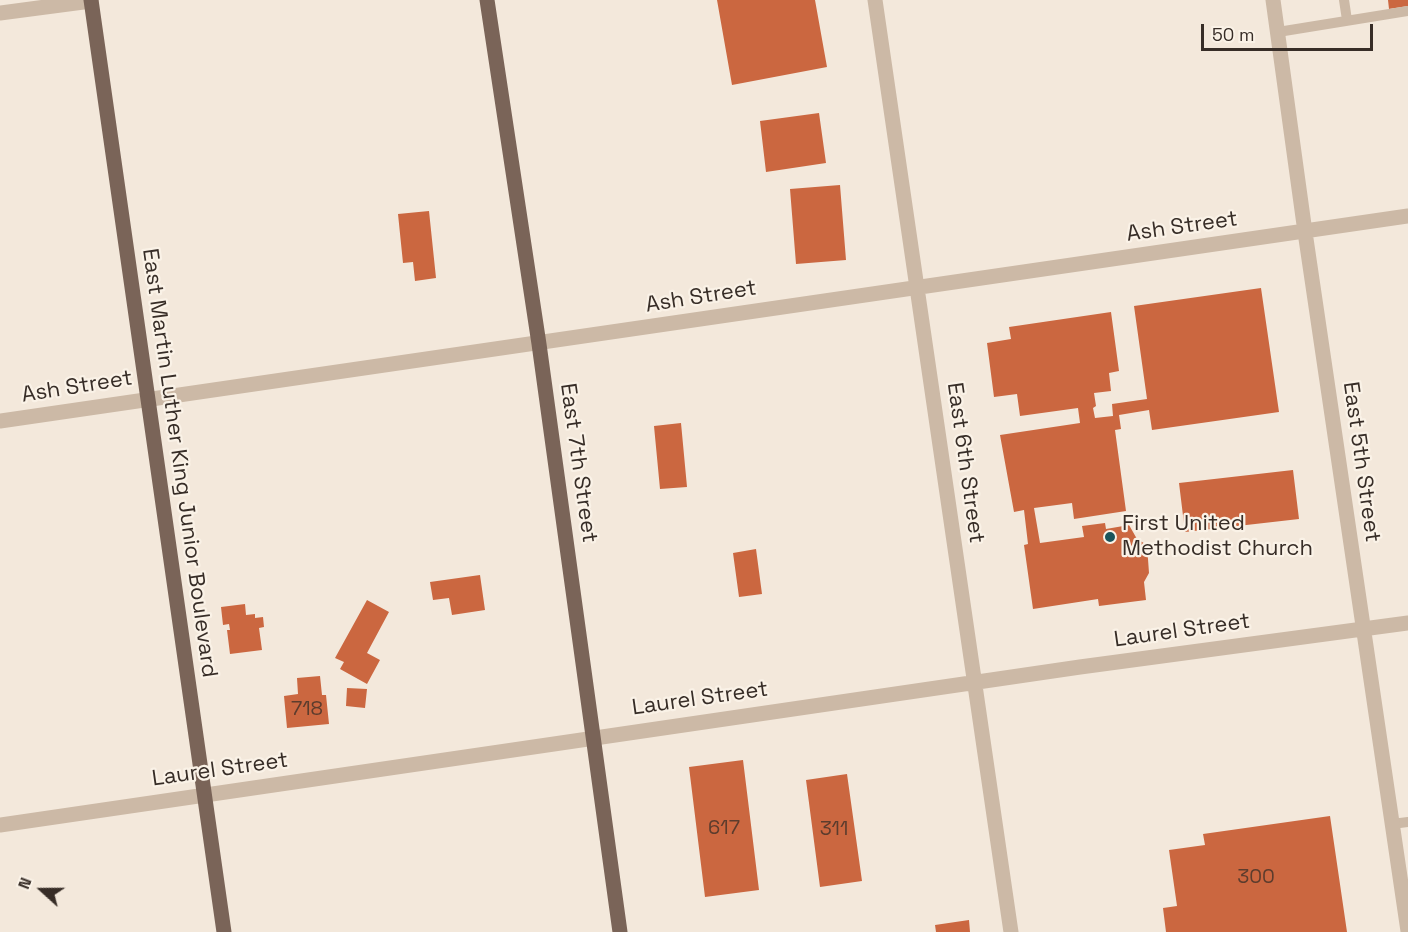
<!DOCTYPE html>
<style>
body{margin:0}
#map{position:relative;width:1408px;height:932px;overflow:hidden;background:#f3e8db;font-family:"Space Grotesk",sans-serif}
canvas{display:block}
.north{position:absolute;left:12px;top:860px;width:60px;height:60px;-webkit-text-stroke:4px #faf2e7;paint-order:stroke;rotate:291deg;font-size:16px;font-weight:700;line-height:24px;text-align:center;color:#372d27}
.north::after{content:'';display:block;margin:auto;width:21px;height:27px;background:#372d27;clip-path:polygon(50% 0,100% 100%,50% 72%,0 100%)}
.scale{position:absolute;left:1201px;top:24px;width:172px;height:27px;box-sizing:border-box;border:3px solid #372d27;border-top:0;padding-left:8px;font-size:18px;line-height:21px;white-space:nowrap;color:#372d27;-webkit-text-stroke:4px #faf2e7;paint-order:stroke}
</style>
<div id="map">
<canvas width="1408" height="932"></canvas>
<div class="north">N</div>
<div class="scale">50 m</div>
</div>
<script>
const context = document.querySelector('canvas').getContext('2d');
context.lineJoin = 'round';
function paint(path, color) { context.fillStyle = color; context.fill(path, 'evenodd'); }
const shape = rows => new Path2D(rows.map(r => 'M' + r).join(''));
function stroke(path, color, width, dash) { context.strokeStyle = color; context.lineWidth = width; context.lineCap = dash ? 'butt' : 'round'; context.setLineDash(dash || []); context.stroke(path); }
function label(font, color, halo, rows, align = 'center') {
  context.font = font + ' "Space Grotesk",sans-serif'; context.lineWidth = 4.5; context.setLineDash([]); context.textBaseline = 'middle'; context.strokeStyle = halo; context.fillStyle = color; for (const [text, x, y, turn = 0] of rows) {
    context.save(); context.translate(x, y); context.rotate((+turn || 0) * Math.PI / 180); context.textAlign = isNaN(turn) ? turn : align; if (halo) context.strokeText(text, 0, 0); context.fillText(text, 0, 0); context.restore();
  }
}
paint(shape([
 [717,0,815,0,827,67,732,85],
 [1388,0,1408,0,1408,6,1389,9],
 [819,113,826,163,766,172,760,121],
 [840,185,846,260,796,264,790,189],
 [429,211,436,278,415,281,413,262,403,263,398,214],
 [1261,288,1279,412,1152,430,1149,410,1119,415,1121,429,1115,430,1126,511,1074,519,1072,503,1034,508,1040,543,1084,537,1082,526,1105,523,1106,529,1129,525,1137,539,1147,545,1149,573,1144,582,1146,600,1099,606,1098,599,1033,609,1024,545,1028,544,1024,510,1014,512,1000,435,1080,423,1078,408,1020,416,1017,394,994,397,987,343,1011,339,1009,327,1111,312,1119,371,1109,373,1111,391,1094,393,1096,406,1093,408,1095,418,1113,416,1112,404,1147,399,1134,306],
 [681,423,687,487,660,489,654,426],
 [1293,470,1299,519,1185,532,1179,483],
 [756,549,762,594,739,597,733,553],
 [480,575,485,610,452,615,449,598,433,600,430,582],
 [367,600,389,612,367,653,380,660,367,684,340,669,344,662,335,658],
 [245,604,246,615,255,614,255,618,263,617,264,627,259,628,262,650,230,654,227,630,230,630,229,624,223,625,221,607],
 [320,676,322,695,326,695,329,724,287,728,284,696,298,694,297,678],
 [347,688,367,689,365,708,346,706],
 [743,760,759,890,705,897,689,767],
 [847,774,862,881,820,887,806,780],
 [1330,816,1347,932,1166,932,1163,908,1177,906,1169,850,1205,845,1203,834],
 [969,920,970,932,936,932,935,925]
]), '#cb6740');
stroke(shape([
 [1344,0,1347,20],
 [1278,32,1408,11],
 [1392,824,1408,822]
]), '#ccb9a6', 10);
stroke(shape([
 [875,0,1011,932],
 [1273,0,1305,232,1408,931],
 [0,13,91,1],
 [0,421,1408,216],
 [0,825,1080,667,1408,623]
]), '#ccb9a6', 15);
stroke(shape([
 [91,0,224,932],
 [487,0,539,344,620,932]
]), '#7a6458', 15);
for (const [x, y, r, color] of [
 [1110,537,6,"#1b545b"]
]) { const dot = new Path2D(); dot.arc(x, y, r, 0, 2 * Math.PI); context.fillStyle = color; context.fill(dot); stroke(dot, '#faf2e7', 2); }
label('20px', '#5c3c2d', null, [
 ["718",307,710],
 ["617",724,829],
 ["311",834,830],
 ["300",1256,878]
]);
label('22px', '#372d27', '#faf2e7', [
 ["Ash Street",1182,227,-8],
 ["Ash Street",701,297,-9],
 ["Ash Street",77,387,-9],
 ["East 5th Street",1361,462,82],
 ["East Martin Luther King Junior Boulevard",179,463,82],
 ["East 7th Street",578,463,82],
 ["East 6th Street",965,463,82],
 ["Laurel Street",1182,631,-8],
 ["Laurel Street",700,699,-8],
 ["Laurel Street",220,770,-8]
]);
label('22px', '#372d27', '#faf2e7', [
 ["First United",1122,524],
 ["Methodist Church",1122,549]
], 'left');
</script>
